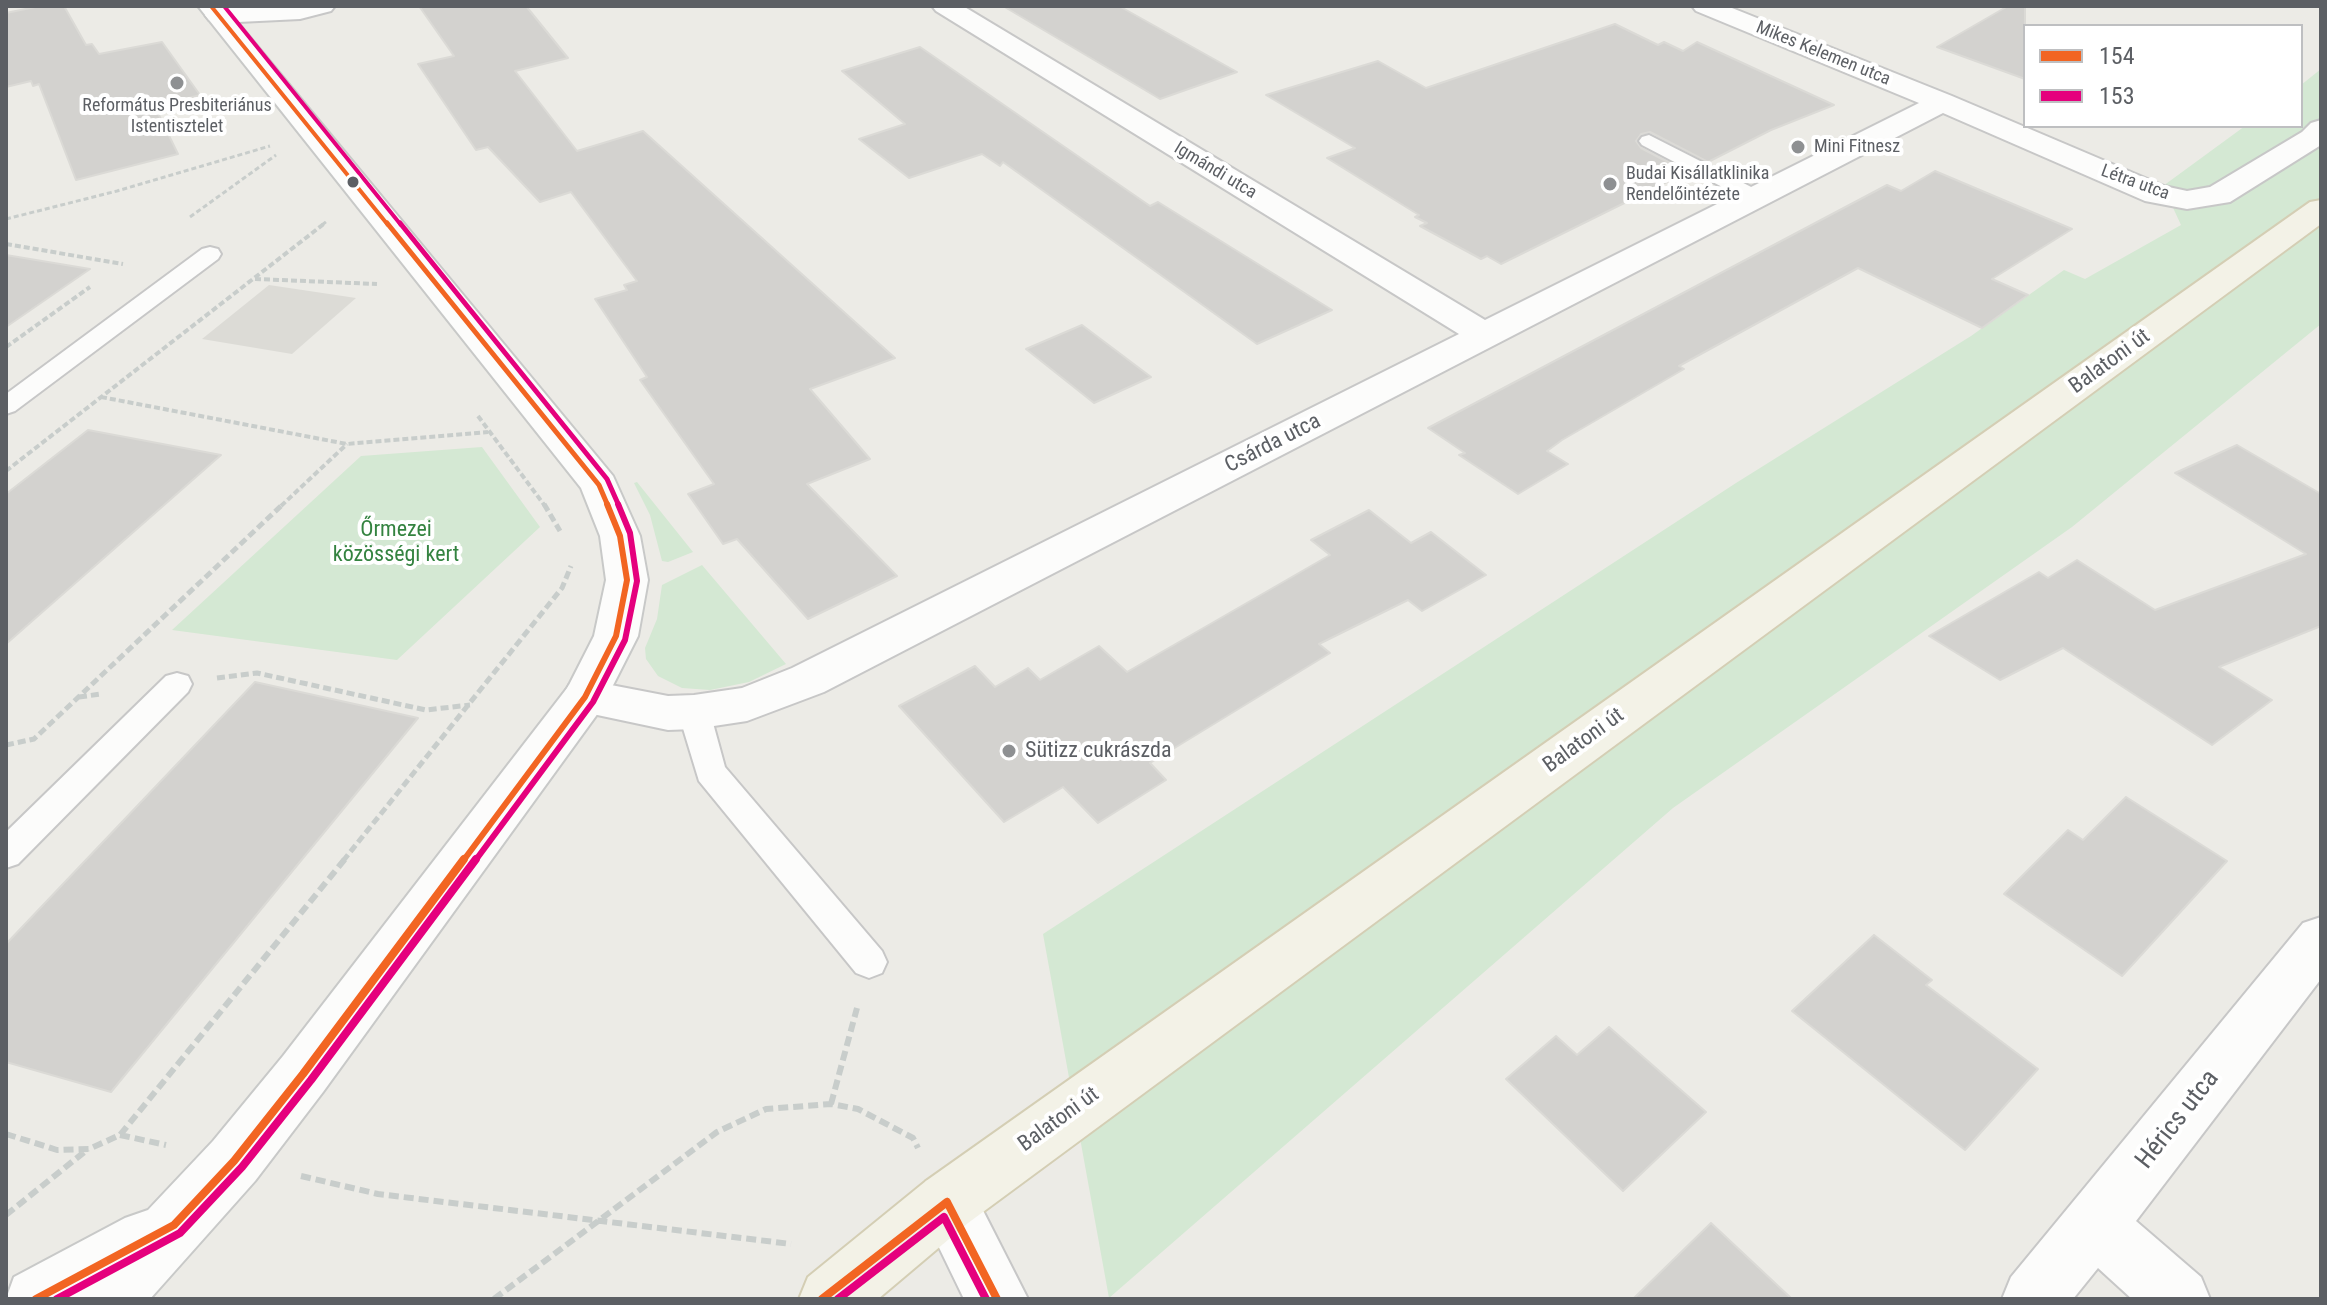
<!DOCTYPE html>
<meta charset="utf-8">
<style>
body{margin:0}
#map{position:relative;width:2327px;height:1305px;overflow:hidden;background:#ecebe6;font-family:"Roboto Condensed",sans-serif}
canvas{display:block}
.frame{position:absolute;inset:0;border:8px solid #5c5f64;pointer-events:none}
.legend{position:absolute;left:2023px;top:24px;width:280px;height:104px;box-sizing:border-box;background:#fff;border:2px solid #bebfc1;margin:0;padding:10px 14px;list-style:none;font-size:24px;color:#5c5f64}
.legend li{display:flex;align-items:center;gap:16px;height:40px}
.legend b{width:40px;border:2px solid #bebfc1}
</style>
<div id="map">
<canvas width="2327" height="1305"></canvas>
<div class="frame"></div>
<ul class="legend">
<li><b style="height:10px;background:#f26522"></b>154</li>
<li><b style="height:10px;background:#e5007d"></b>153</li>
</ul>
</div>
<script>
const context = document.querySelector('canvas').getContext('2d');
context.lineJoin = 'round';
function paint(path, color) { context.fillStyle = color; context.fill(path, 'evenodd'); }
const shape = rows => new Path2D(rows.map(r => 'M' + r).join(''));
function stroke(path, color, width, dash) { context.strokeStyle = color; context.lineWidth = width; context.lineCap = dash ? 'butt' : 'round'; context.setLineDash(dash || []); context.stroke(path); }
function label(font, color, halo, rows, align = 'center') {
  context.font = font + ' "Roboto Condensed",sans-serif'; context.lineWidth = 8; context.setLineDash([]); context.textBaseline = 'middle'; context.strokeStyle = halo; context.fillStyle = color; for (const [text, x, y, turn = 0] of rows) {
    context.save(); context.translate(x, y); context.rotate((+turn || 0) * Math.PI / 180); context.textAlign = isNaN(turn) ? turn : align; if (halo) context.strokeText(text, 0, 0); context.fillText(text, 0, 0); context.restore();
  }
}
paint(shape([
 [269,285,356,298,292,354,202,339]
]), '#dcdbd6');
paint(shape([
 [2321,69,2321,324,2072,527,1673,808,1109,1298,1043,934,1736,483,1971,336,2064,270,2085,279,2181,225,2163,186,2245,126,2301,126,2301,85],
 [482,447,540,527,397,660,172,630,361,456],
 [637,482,693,552,668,562,662,561,650,515,634,483],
 [702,565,786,664,749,682,710,690,682,688,658,676,646,659,645,648,657,619,662,585]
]), '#d4e8d3');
const building = shape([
 [40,6,64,6,86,45,92,44,99,54,162,42,200,95,155,107,178,154,76,180,39,84,33,86,31,81,6,87,6,13,40,6],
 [419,6,526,6,568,58,515,71,577,151,643,131,895,358,810,389,870,459,807,484,897,576,808,619,737,539,723,544,688,494,714,484,640,380,647,377,595,299,627,290,624,285,637,281,571,192,540,202,488,147,476,150,418,64,454,56,419,6],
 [1003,6,1119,6,1237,72,1160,99,1003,6],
 [2008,6,2025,6,2025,79,1937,47,2008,6],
 [1615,24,1658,45,1664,42,1683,51,1697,42,1834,105,1771,130,1708,162,1650,132,1641,134,1636,141,1641,148,1687,172,1501,264,1487,256,1481,259,1420,226,1427,223,1415,217,1419,215,1327,158,1355,148,1266,95,1378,61,1426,88,1615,24],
 [920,47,1150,206,1158,202,1332,310,1257,344,1003,162,1000,166,982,154,909,178,859,139,905,124,842,71,920,47],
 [1935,171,2072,229,1992,279,2028,295,1982,328,1858,268,1679,366,1684,369,1562,440,1547,451,1568,464,1518,494,1459,455,1465,453,1428,428,1887,185,1901,191,1935,171],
 [6,255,90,269,6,327,6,255],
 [1082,325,1151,377,1094,403,1026,349,1082,325],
 [88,430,221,455,6,644,6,494,88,430],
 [2237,445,2321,494,2321,626,2219,667,2272,700,2212,745,2063,648,2000,680,1929,636,2039,572,2048,578,2077,560,2155,610,2306,554,2175,473,2237,445],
 [1369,510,1411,543,1431,532,1486,575,1422,611,1408,600,1319,644,1330,653,1150,763,1166,780,1098,823,1063,787,1004,822,899,706,975,666,995,687,1028,668,1040,680,1099,646,1127,672,1330,555,1311,540,1369,510],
 [255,682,418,718,111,1092,6,1062,6,944,255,682],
 [2126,797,2227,861,2122,976,2004,894,2068,830,2083,840,2126,797],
 [1874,935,1932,980,1926,985,2038,1069,1965,1150,1792,1011,1874,935],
 [1609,1027,1706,1112,1623,1191,1506,1079,1556,1036,1577,1055,1609,1027],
 [1711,1223,1792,1299,1633,1299,1711,1223]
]);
paint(building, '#d3d2cf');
stroke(building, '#dbdad6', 2);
const lane = shape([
 [1649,135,1763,193,1767,197,1763,201,1749,201,1642,145,1639,141,1642,137,1649,135],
 [210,247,218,249,221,254,218,259,15,411,6,414,6,394,202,249,210,247],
 [177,673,188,676,192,684,188,692,18,864,6,868,6,832,166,676,177,673],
 [694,700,705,704,710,712,725,767,882,951,887,962,882,973,869,978,856,973,699,781,678,712,683,704,694,700]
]);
const street = shape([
 [335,6,331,11,300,19,218,23,209,20,205,15,209,10,218,7,335,6],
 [932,6,963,6,1485,320,1919,103,1696,11,1692,6,1727,6,1952,96,2164,186,2187,191,2210,187,2302,132,2311,123,2321,120,2321,145,2230,202,2187,209,2145,201,1943,113,824,692,747,721,694,729,668,730,569,709,562,697,569,685,585,680,668,696,694,695,742,688,792,668,1459,334,936,11,932,6],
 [2321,917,2321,979,2136,1221,2201,1277,2210,1299,2132,1299,2098,1268,2073,1299,2002,1299,2011,1277,2303,923,2321,917],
 [947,1173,968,1181,1028,1299,964,1299,917,1202,926,1181,947,1173]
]);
const secondary = shape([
 [198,6,224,6,613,476,640,536,648,580,638,636,601,709,323,1092,255,1181,150,1299,6,1299,14,1277,125,1218,148,1210,213,1141,283,1056,568,687,594,636,606,580,600,536,581,488,198,6]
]);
const primary = shape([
 [2321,200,2321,224,968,1223,878,1299,799,1299,808,1277,926,1181,2310,202,2321,200]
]);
stroke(lane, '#c7c7c7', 4);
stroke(street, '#c7c7c7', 4);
stroke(secondary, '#c8c9c8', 4);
stroke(primary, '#d4ceb4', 4);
stroke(shape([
 [190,217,276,155],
 [6,219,117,191,270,146],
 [322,225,327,221]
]), '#c8cdcb', 3, [5, 3]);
stroke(shape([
 [6,244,123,264],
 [255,279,377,284],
 [6,347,90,287],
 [101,397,347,444,488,432],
 [478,416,545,506],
 [6,471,325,223],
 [281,506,347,444]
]), '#c8cdcb', 4, [6, 3]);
stroke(shape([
 [544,504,560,531],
 [217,678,257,673,426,710,470,705],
 [79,697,101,694],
 [6,745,34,739,283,504],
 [343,861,562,588,571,566]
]), '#c8cdcb', 5, [8, 4]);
stroke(shape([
 [831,1104,857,1008],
 [6,1134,57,1150,89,1149,120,1135,345,859],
 [120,1135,166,1145],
 [301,1176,378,1194,791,1244],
 [6,1215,88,1149],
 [494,1299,717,1132,766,1109,831,1104,858,1109,913,1138,918,1148]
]), '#c8cdcb', 6, [10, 5]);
paint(lane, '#fcfcfb');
paint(street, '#fcfcfb');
paint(secondary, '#fcfcfb');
paint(primary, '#f3f2e7');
stroke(shape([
 [211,6,388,225]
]), '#f26522', 4);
stroke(shape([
 [387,223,599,485,608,506]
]), '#f26522', 5);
stroke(shape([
 [463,861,585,697,616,636,627,580,620,536,607,504]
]), '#f26522', 6);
stroke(shape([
 [947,1202,997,1299],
 [36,1299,174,1225,234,1161,303,1074,464,859],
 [822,1299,947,1202]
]), '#f26522', 8);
stroke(shape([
 [224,6,401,225]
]), '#e5007d', 4);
stroke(shape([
 [400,223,607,479,619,506]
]), '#e5007d', 5);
stroke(shape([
 [475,861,593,702,625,640,637,581,630,533,618,504]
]), '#e5007d', 6);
stroke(shape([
 [57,1299,180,1233,242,1167,311,1080,476,859],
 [838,1299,944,1217,986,1299]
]), '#e5007d', 8);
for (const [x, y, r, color] of [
 [177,83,8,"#8e9092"],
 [1798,147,8,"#8e9092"],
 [353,182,7,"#5c5f64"],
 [1610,184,8,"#8e9092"],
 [1009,751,8,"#8e9092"]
]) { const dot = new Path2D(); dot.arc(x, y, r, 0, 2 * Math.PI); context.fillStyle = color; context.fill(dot); stroke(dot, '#fff', 3); }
label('18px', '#5c5f64', '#fff', [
 ["Mikes Kelemen utca",1823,54,22],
 ["Igmándi utca",1215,171,31],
 ["Létra utca",2135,183,20]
]);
label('18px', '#5c5f64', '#fff', [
 ["Református Presbiteriánus",177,106,"center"],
 ["Istentisztelet",177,127,"center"],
 ["Mini Fitnesz",1814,147],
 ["Budai Kisállatklinika",1626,174],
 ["Rendelőintézete",1626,195]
], 'left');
label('22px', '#5c5f64', '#fff', [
 ["Balatoni út",2110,362,-36],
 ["Csárda utca",1273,444,-27],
 ["Balatoni út",1584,741,-36],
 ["Balatoni út",1059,1120,-36]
]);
label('22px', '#348340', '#fff', [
 ["Őrmezei",396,530],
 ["közösségi kert",396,555]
]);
label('22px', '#5c5f64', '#fff', [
 ["Sütizz cukrászda",1025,751]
], 'left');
label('26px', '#5c5f64', '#fff', [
 ["Hérics utca",2178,1120,-52]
]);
</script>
